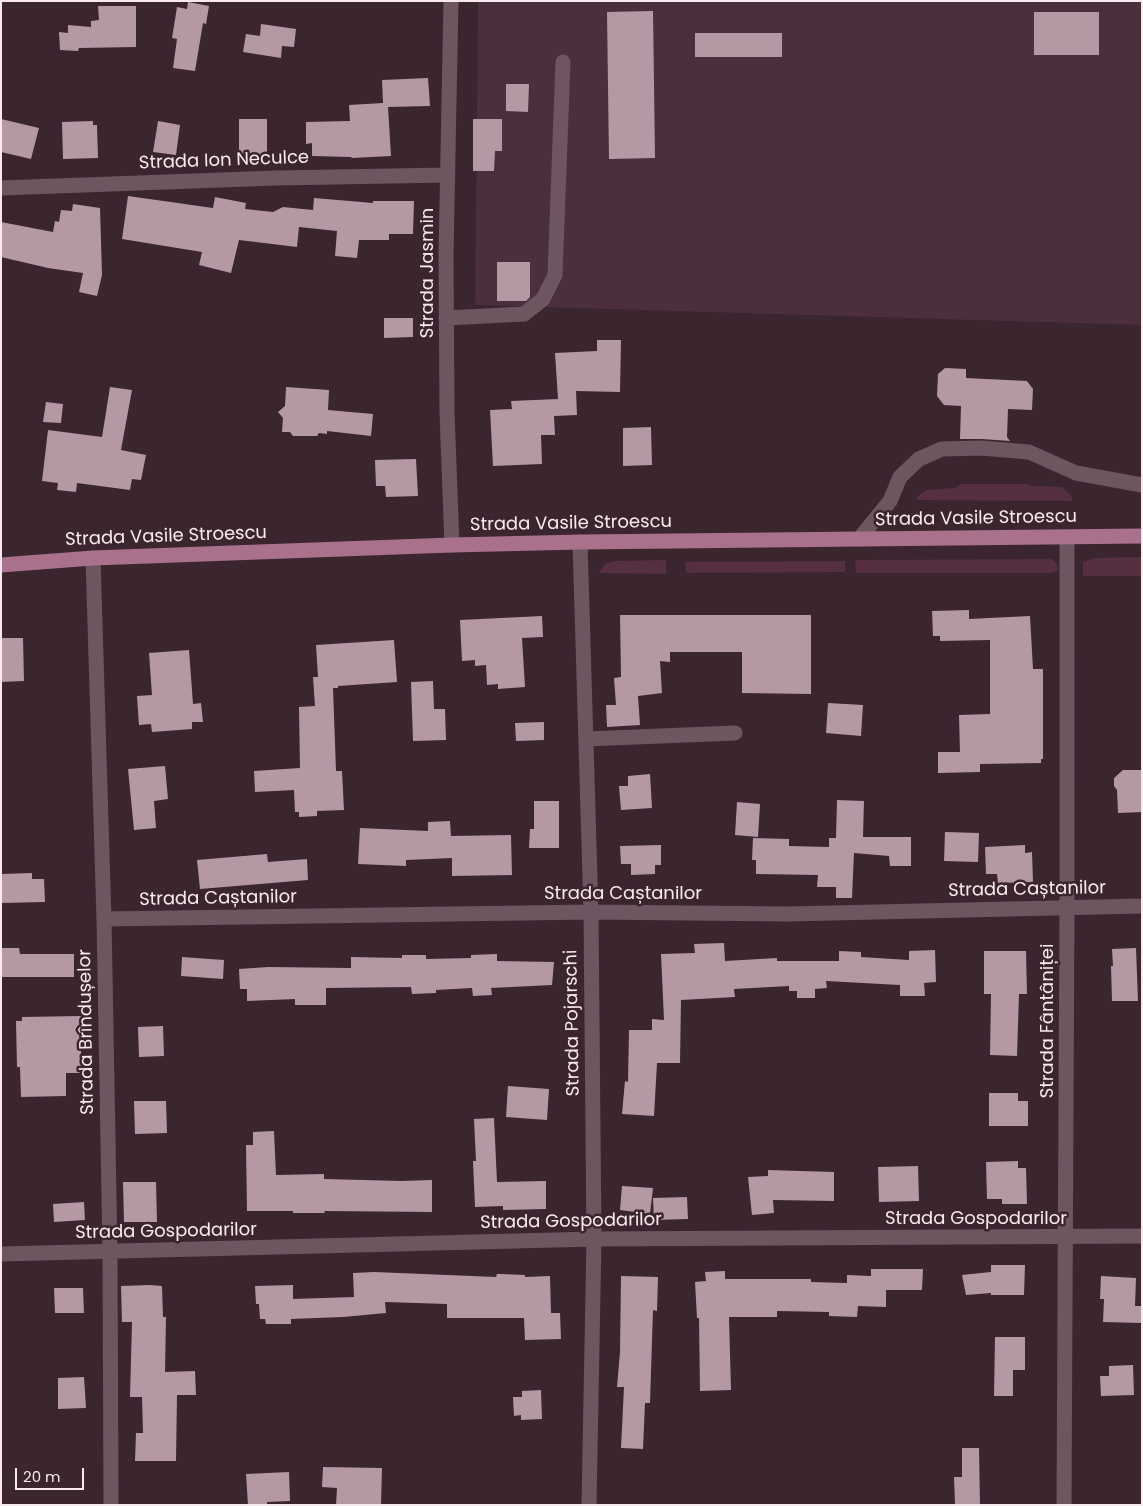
<!DOCTYPE html>
<meta charset="utf-8">
<style>
body{margin:0}
#map{position:relative;width:1143px;height:1506px;overflow:hidden;background:#3b252f;font-family:Poppins,sans-serif}
canvas{display:block}
.frame{position:absolute;inset:0;border:2px solid #f8e9ef;pointer-events:none}
.scale{position:absolute;left:15px;top:1468px;width:69px;height:22px;box-sizing:border-box;border:2px solid #f8e9ef;border-top:0;padding-left:6px;font-size:15px;line-height:18px;white-space:nowrap;color:#f8e9ef;-webkit-text-stroke:4px #3b252f;paint-order:stroke}
</style>
<div id="map">
<canvas width="1143" height="1506"></canvas>
<div class="frame"></div>
<div class="scale">20 m</div>
</div>
<script>
const context = document.querySelector('canvas').getContext('2d');
context.lineJoin = 'round';
function paint(path, color) { context.fillStyle = color; context.fill(path, 'evenodd'); }
const shape = rows => new Path2D(rows.map(r => 'M' + r).join(''));
function stroke(path, color, width, dash) { context.strokeStyle = color; context.lineWidth = width; context.lineCap = dash ? 'butt' : 'round'; context.setLineDash(dash || []); context.stroke(path); }
function label(font, color, halo, rows, align = 'center') {
  context.font = font + ' Poppins,sans-serif'; context.lineWidth = 5; context.setLineDash([]); context.textBaseline = 'middle'; context.strokeStyle = halo; context.fillStyle = color; for (const [text, x, y, turn = 0] of rows) {
    context.save(); context.translate(x, y); context.rotate((+turn || 0) * Math.PI / 180); context.textAlign = isNaN(turn) ? turn : align; if (halo) context.strokeText(text, 0, 0); context.fillText(text, 0, 0); context.restore();
  }
}
paint(shape([
 [478,1,1142,1,1142,325,475,305]
]), '#4b2f3c');
paint(shape([
 [961,484,1027,484,1031,486,1062,487,1072,497,1072,501,916,500,917,497,926,490,955,488],
 [1142,557,1142,576,1083,576,1083,562,1095,558],
 [1052,559,1057,564,1058,570,1052,573,856,573,855,560],
 [666,560,666,574,599,573,605,564,616,561],
 [845,561,845,572,686,573,685,562]
]), '#572f43');
paint(shape([
 [188,2,209,6,206,24,203,23,195,71,173,68,177,39,172,38,177,7,187,9],
 [98,6,136,6,136,47,79,48,78,51,60,50,59,32,68,33,68,25,91,27,91,21,99,20],
 [653,11,655,158,609,159,607,12],
 [1034,12,1099,12,1099,55,1034,55],
 [261,24,296,29,294,47,282,46,281,58,243,52,246,34,260,36],
 [695,33,782,33,782,57,695,57],
 [428,78,430,106,388,107,391,156,352,158,351,157,312,156,312,143,306,144,306,122,350,121,349,105,383,103,382,80],
 [506,84,529,84,528,112,506,111],
 [1,119,39,128,31,159,1,152],
 [239,119,267,119,267,156,239,156],
 [473,119,502,119,502,151,495,151,494,171,473,171],
 [93,121,93,125,97,125,98,158,63,159,62,122],
 [158,121,180,125,176,155,153,152],
 [128,196,213,208,215,197,246,203,245,209,273,212,283,207,313,210,314,198,373,203,373,201,414,201,413,234,389,234,389,240,359,240,357,258,335,256,337,231,299,227,297,247,239,240,231,273,199,265,202,252,122,239],
 [73,204,100,208,102,275,97,296,79,292,83,273,48,268,1,257,1,222,53,232,55,221,59,222,61,210,72,211],
 [497,262,530,262,530,297,526,301,497,301],
 [384,318,413,318,413,337,384,338],
 [597,340,621,340,620,392,576,391,577,415,554,416,555,435,541,435,542,464,493,466,490,410,512,409,511,401,558,399,555,353,597,351],
 [945,368,966,369,966,378,1027,381,1033,389,1032,410,1008,409,1007,437,1010,441,982,439,960,439,961,406,944,405,937,396,938,374],
 [110,387,132,390,121,450,146,455,141,480,132,479,130,490,77,483,76,492,57,490,58,483,42,481,48,430,102,437],
 [286,387,329,390,328,410,373,414,371,436,327,431,327,434,319,433,317,436,293,436,290,432,282,432,283,418,278,412,285,406],
 [46,402,63,404,61,423,43,422],
 [651,427,652,465,623,466,623,428],
 [416,459,418,496,386,497,385,486,376,486,375,460],
 [969,610,969,619,1030,616,1033,669,1043,669,1043,759,1041,759,1041,763,980,764,980,772,938,773,938,752,960,752,959,715,990,714,990,640,940,641,940,636,933,636,932,611],
 [620,615,811,615,811,694,742,693,742,652,670,652,670,662,660,661,662,693,638,696,640,725,607,727,606,705,616,705,614,678,621,677],
 [542,616,543,637,522,638,525,687,498,689,498,684,487,685,486,665,475,666,475,660,462,661,460,620],
 [1,638,23,638,24,681,1,682],
 [394,640,397,682,338,686,338,688,333,688,336,771,342,771,344,810,317,811,317,816,299,817,299,812,295,812,294,790,255,792,254,771,300,768,299,707,315,706,313,677,318,677,316,645],
 [189,650,193,704,201,703,203,722,192,722,192,729,152,732,151,724,139,725,137,696,152,695,149,653],
 [433,681,434,709,445,709,446,740,413,741,411,682],
 [828,703,863,705,861,736,826,733],
 [544,722,544,740,516,741,515,723],
 [165,766,168,799,154,801,156,828,134,830,128,769],
 [1123,770,1142,770,1142,812,1118,813,1117,790,1114,786,1114,778],
 [650,774,652,808,621,810,619,786,628,786,628,776],
 [837,800,864,801,863,837,911,837,911,866,890,866,889,856,854,853,852,898,836,898,836,887,817,887,818,875,756,874,756,860,752,860,753,838,789,839,789,846,829,847,829,838,836,838],
 [534,801,559,801,559,848,529,848,530,829,534,829],
 [737,802,760,804,758,837,735,835],
 [450,821,451,836,511,835,512,875,452,876,452,858,406,860,406,866,358,864,360,828,428,831,428,822],
 [945,832,979,833,978,862,944,861],
 [661,845,661,865,655,865,655,874,631,875,631,864,621,864,620,846],
 [1025,845,1025,853,1032,852,1033,882,998,883,997,874,986,874,985,847],
 [267,854,268,862,307,859,308,880,200,889,197,860],
 [32,873,32,879,44,879,45,902,1,903,1,874],
 [724,943,725,961,777,958,777,961,839,961,839,951,861,952,861,957,909,960,909,951,935,950,936,982,924,983,925,996,900,996,900,985,826,981,827,988,815,989,815,998,797,998,797,991,789,991,789,986,734,989,735,997,681,1000,680,1063,657,1063,654,1116,622,1114,625,1081,628,1082,629,1030,652,1030,652,1019,664,1020,661,954,695,953,694,944],
 [1,948,19,948,20,954,74,954,74,977,1,977],
 [1136,948,1138,1001,1112,1001,1111,966,1113,966,1112,949],
 [984,951,1026,951,1027,994,1019,994,1017,1056,990,1055,991,994,984,994],
 [497,954,497,961,554,962,552,985,491,988,492,995,473,996,472,988,436,990,436,993,412,994,411,987,326,988,326,1005,295,1005,295,999,247,1001,247,989,240,989,239,969,268,967,351,968,351,957,402,958,402,955,426,955,426,959,471,958,471,955],
 [182,957,224,960,223,979,181,976],
 [81,1016,81,1073,66,1073,66,1096,21,1097,20,1067,17,1067,16,1021,22,1021,22,1017],
 [163,1026,164,1056,139,1057,138,1027],
 [508,1086,549,1089,547,1120,506,1117],
 [989,1093,1018,1093,1018,1101,1028,1101,1028,1126,989,1126],
 [134,1101,166,1101,167,1133,135,1134],
 [494,1118,497,1182,546,1181,546,1209,503,1210,503,1206,475,1207,473,1161,476,1161,474,1119],
 [274,1131,276,1175,324,1174,324,1179,402,1181,432,1180,432,1212,324,1211,325,1213,293,1213,293,1211,247,1211,246,1145,253,1145,253,1132],
 [1018,1161,1018,1168,1026,1168,1027,1204,1002,1204,1002,1199,987,1199,986,1162],
 [918,1166,919,1201,879,1202,878,1167],
 [768,1170,834,1172,834,1201,773,1200,774,1213,752,1215,748,1177,768,1176],
 [123,1182,156,1182,157,1222,124,1222],
 [622,1186,653,1188,650,1214,620,1210],
 [687,1197,688,1219,654,1220,653,1198],
 [84,1202,85,1220,54,1222,53,1204],
 [991,1265,1025,1265,1024,1295,991,1295,991,1293,966,1295,962,1275,991,1272],
 [871,1269,923,1269,922,1290,886,1290,886,1307,858,1306,857,1317,829,1316,829,1312,777,1311,777,1317,729,1317,731,1390,700,1391,699,1318,697,1318,695,1282,706,1281,705,1272,725,1271,725,1279,811,1279,811,1282,847,1283,847,1275,871,1276],
 [374,1272,496,1277,497,1274,500,1274,525,1275,525,1277,550,1276,551,1313,560,1313,561,1339,525,1340,524,1318,447,1318,447,1304,385,1302,386,1313,343,1317,291,1319,291,1324,266,1324,265,1319,260,1319,259,1304,256,1304,255,1286,293,1285,293,1299,354,1297,353,1273],
 [621,1276,658,1277,657,1311,653,1310,650,1403,645,1403,643,1449,621,1448,624,1387,617,1387,620,1352],
 [1101,1276,1136,1278,1135,1306,1142,1306,1142,1323,1103,1322,1104,1299,1100,1299],
 [150,1285,162,1286,163,1317,166,1317,165,1372,195,1371,196,1395,177,1395,176,1461,135,1461,136,1433,143,1433,142,1397,130,1397,132,1322,122,1322,121,1286],
 [54,1288,83,1288,84,1313,55,1313],
 [995,1337,1025,1337,1025,1370,1013,1370,1013,1396,994,1396],
 [1133,1365,1134,1395,1101,1396,1100,1376,1109,1376,1109,1366],
 [84,1377,86,1408,58,1409,58,1378],
 [541,1390,542,1419,521,1420,521,1415,514,1416,513,1397,522,1397,522,1391],
 [962,1448,979,1448,980,1505,955,1505,954,1477,962,1477],
 [323,1467,382,1468,381,1505,336,1505,337,1488,322,1487],
 [289,1472,290,1501,267,1502,267,1505,248,1505,246,1474]
]), '#b499a5');
stroke(shape([
 [451,1,446,255,447,413,452,545],
 [1,188,276,178,448,175],
 [446,318,524,314,543,299,555,275,563,62],
 [859,539,890,501,900,477,919,459,942,449,981,448,1029,452,1076,473,1142,485],
 [580,542,591,912,594,1239,589,1505],
 [93,558,104,919,110,1252,111,1505],
 [586,739,735,733],
 [104,919,591,912,788,914,1142,906],
 [1,1254,594,1239,1142,1236],
 [1064,1505,1067,907,1067,537]
]), '#6e5661', 15);
stroke(shape([
 [1,565,93,558,452,545,580,542,1142,536]
]), '#a9718c', 15);
label('18px', '#f8e9ef', '#3b252f', [
 ["Strada Ion Neculce",224,161,-2],
 ["Strada Jasmin",428,273,-90],
 ["Strada Vasile Stroescu",976,519,-1],
 ["Strada Vasile Stroescu",571,524,-1],
 ["Strada Vasile Stroescu",166,537,-2],
 ["Strada Caștanilor",1027,890,-1],
 ["Strada Caștanilor",623,894],
 ["Strada Caștanilor",218,899,-1],
 ["Strada Fântâniței",1048,1021,-90],
 ["Strada Pojarschi",573,1023,-91],
 ["Strada Brîndușelor",87,1032,-91],
 ["Strada Gospodarilor",976,1219],
 ["Strada Gospodarilor",571,1222,-1],
 ["Strada Gospodarilor",166,1232,-1]
]);
</script>
